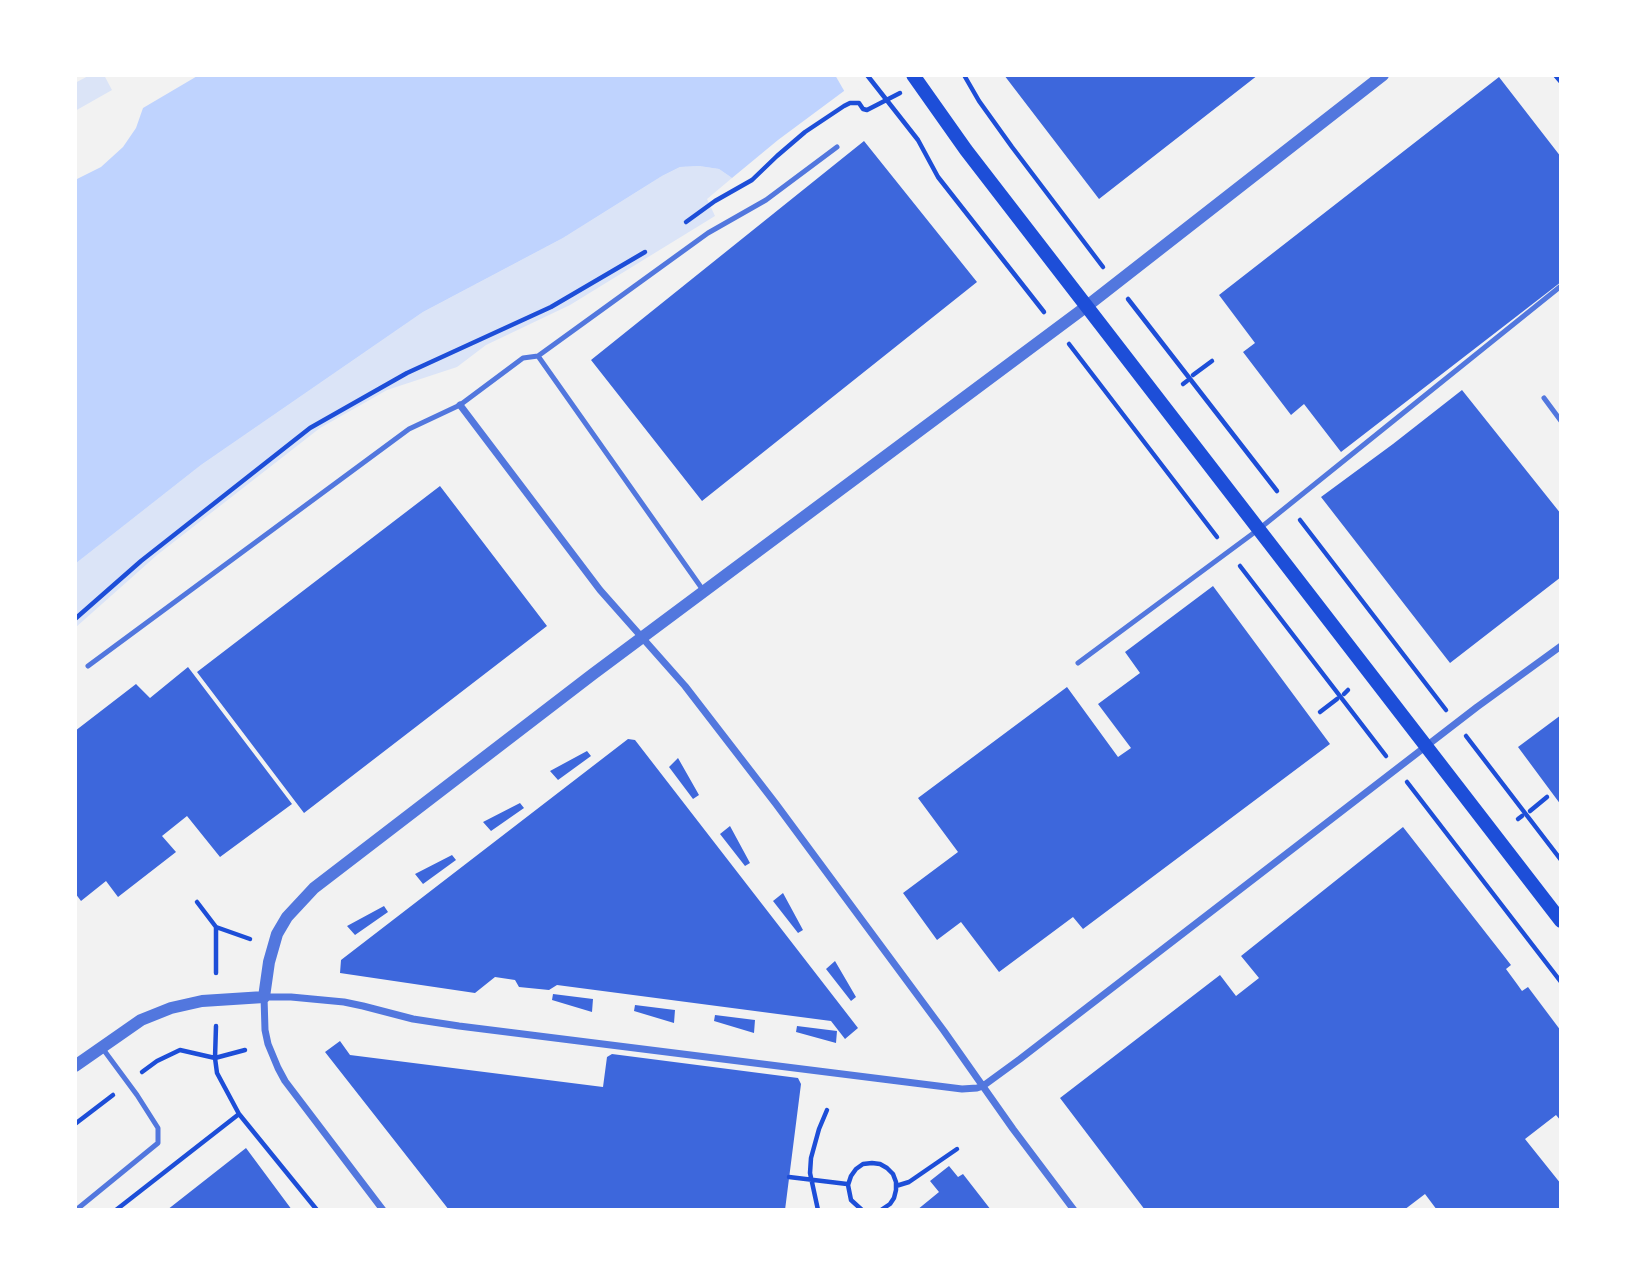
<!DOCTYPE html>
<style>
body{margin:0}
#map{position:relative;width:1636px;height:1285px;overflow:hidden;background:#f2f2f2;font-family:Lato,sans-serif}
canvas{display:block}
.frame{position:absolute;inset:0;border:77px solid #fff;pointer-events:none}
</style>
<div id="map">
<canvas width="1636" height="1285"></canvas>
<div class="frame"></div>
</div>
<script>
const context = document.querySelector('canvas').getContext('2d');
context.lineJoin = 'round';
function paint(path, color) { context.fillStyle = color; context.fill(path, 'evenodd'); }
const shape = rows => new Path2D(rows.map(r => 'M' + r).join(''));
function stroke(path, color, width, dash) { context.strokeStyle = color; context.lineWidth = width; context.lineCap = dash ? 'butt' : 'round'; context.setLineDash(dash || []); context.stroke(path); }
paint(shape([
 [90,75,104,75,112,90,75,111,75,83],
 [699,166,719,169,732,178,707,199,715,216,570,305,486,345,457,367,387,390,320,428,157,555,75,628,75,564,201,465,423,312,563,238,662,176,680,167]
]), '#dbe4f7');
paint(shape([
 [199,75,886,75,844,91,778,140,732,178,719,169,699,166,680,167,662,176,563,238,423,312,201,465,75,564,75,180,101,167,123,147,136,128,143,108]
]), '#bfd3fe');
paint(shape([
 [835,75,889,75,887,79,846,94]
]), '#f2f2f2');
paint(shape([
 [1004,75,1258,75,1099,199],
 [1499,77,1561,157,1561,282,1341,452,1304,404,1291,415,1243,352,1255,343,1219,295],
 [864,141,977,282,702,501,591,360],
 [1462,390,1561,514,1561,577,1450,663,1321,497,1393,444],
 [440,486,547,626,304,813,197,672],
 [1213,586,1330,744,1083,929,1073,917,999,972,961,922,937,940,903,893,958,852,918,798,1067,687,1118,757,1131,748,1098,704,1140,673,1125,652],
 [188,667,292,804,220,857,187,816,162,836,176,852,118,897,106,881,81,901,75,893,75,731,136,684,150,698],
 [1561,715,1561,805,1518,747],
 [628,739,635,740,858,1028,845,1039,831,1021,557,985,549,990,519,987,515,980,495,977,475,993,340,973,341,960],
 [587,751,591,756,558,780,550,771],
 [678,758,699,795,693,799,669,767],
 [520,803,524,808,491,831,483,822],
 [730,826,750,863,745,866,720,834],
 [1403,827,1511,965,1506,969,1517,984,1522,991,1528,987,1561,1031,1561,1121,1556,1115,1525,1139,1561,1184,1561,1210,1437,1210,1425,1194,1404,1210,1145,1210,1060,1098,1220,975,1236,996,1259,978,1241,956],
 [452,855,456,860,423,884,415,874],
 [783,893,803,930,798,933,773,901],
 [384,906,388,912,355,935,347,926],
 [835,961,856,997,851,1001,826,969],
 [553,994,593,999,592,1012,552,1000],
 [635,1005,675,1010,674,1023,634,1011],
 [715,1015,755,1020,754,1033,714,1021],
 [797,1026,837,1031,836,1043,796,1032],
 [340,1041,350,1055,603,1087,607,1057,612,1054,798,1078,801,1084,785,1210,449,1210,325,1052],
 [246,1148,292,1210,167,1210],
 [949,1166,958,1177,963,1174,991,1210,917,1210,939,1192,930,1181]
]), '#3d67dc');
stroke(shape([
 [867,75,918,140,938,177,1044,312],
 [964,75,979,101,1012,147,1103,267],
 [1555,75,1561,82],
 [686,222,715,201,752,180,777,156,805,132,844,106,850,103,859,103,863,109,867,110,900,93],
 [1128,299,1277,491],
 [1069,344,1217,537],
 [1193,375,1212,361],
 [1183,384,1187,381],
 [1300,520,1446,710],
 [1240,566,1386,756],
 [75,619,141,561,310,428,407,373,551,307,645,252],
 [1344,694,1348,690],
 [1320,712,1337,699],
 [1466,736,1561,860],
 [1407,782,1561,982],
 [1530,811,1547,797],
 [1518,819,1522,816],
 [197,902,216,927],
 [216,973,216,927,250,939],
 [216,1026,215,1058,245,1050],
 [142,1072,157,1061,180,1050,215,1058,217,1073,239,1114,317,1210],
 [75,1124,113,1095],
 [789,1177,847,1184],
 [896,1186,909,1182,957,1149],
 [116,1210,239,1114],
 [818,1210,810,1173,811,1158,819,1129,827,1110],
 [862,1210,851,1200,848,1185,851,1176,856,1169,863,1164,872,1163,880,1164,887,1168,893,1174,896,1182,896,1190,894,1198,890,1204,881,1210]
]), '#1d4ed8', 4.5);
stroke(shape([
 [538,356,708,233,766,200,837,147],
 [1544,398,1561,421],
 [1078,663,1259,529,1561,286],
 [88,666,409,429,460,405,523,358,538,356,703,590],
 [76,1210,158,1143,158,1128,137,1095,103,1049]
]), '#5277de', 5);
stroke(shape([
 [460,405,600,590,685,686,776,804,944,1031,1013,1129,1074,1210],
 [383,1210,285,1081,278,1068,268,1044,265,1030,264,997,291,997,344,1002,363,1006,413,1019,459,1026,962,1089,977,1088,983,1086,1020,1059,1477,707,1561,646]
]), '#5277de', 7);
stroke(shape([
 [75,1066,141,1020,171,1008,202,1001,264,997,269,962,277,934,287,917,314,888,593,674,1087,306,1383,75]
]), '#5277de', 12);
stroke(shape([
 [913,75,966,150,1561,921]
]), '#1d4ed8', 14);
</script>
